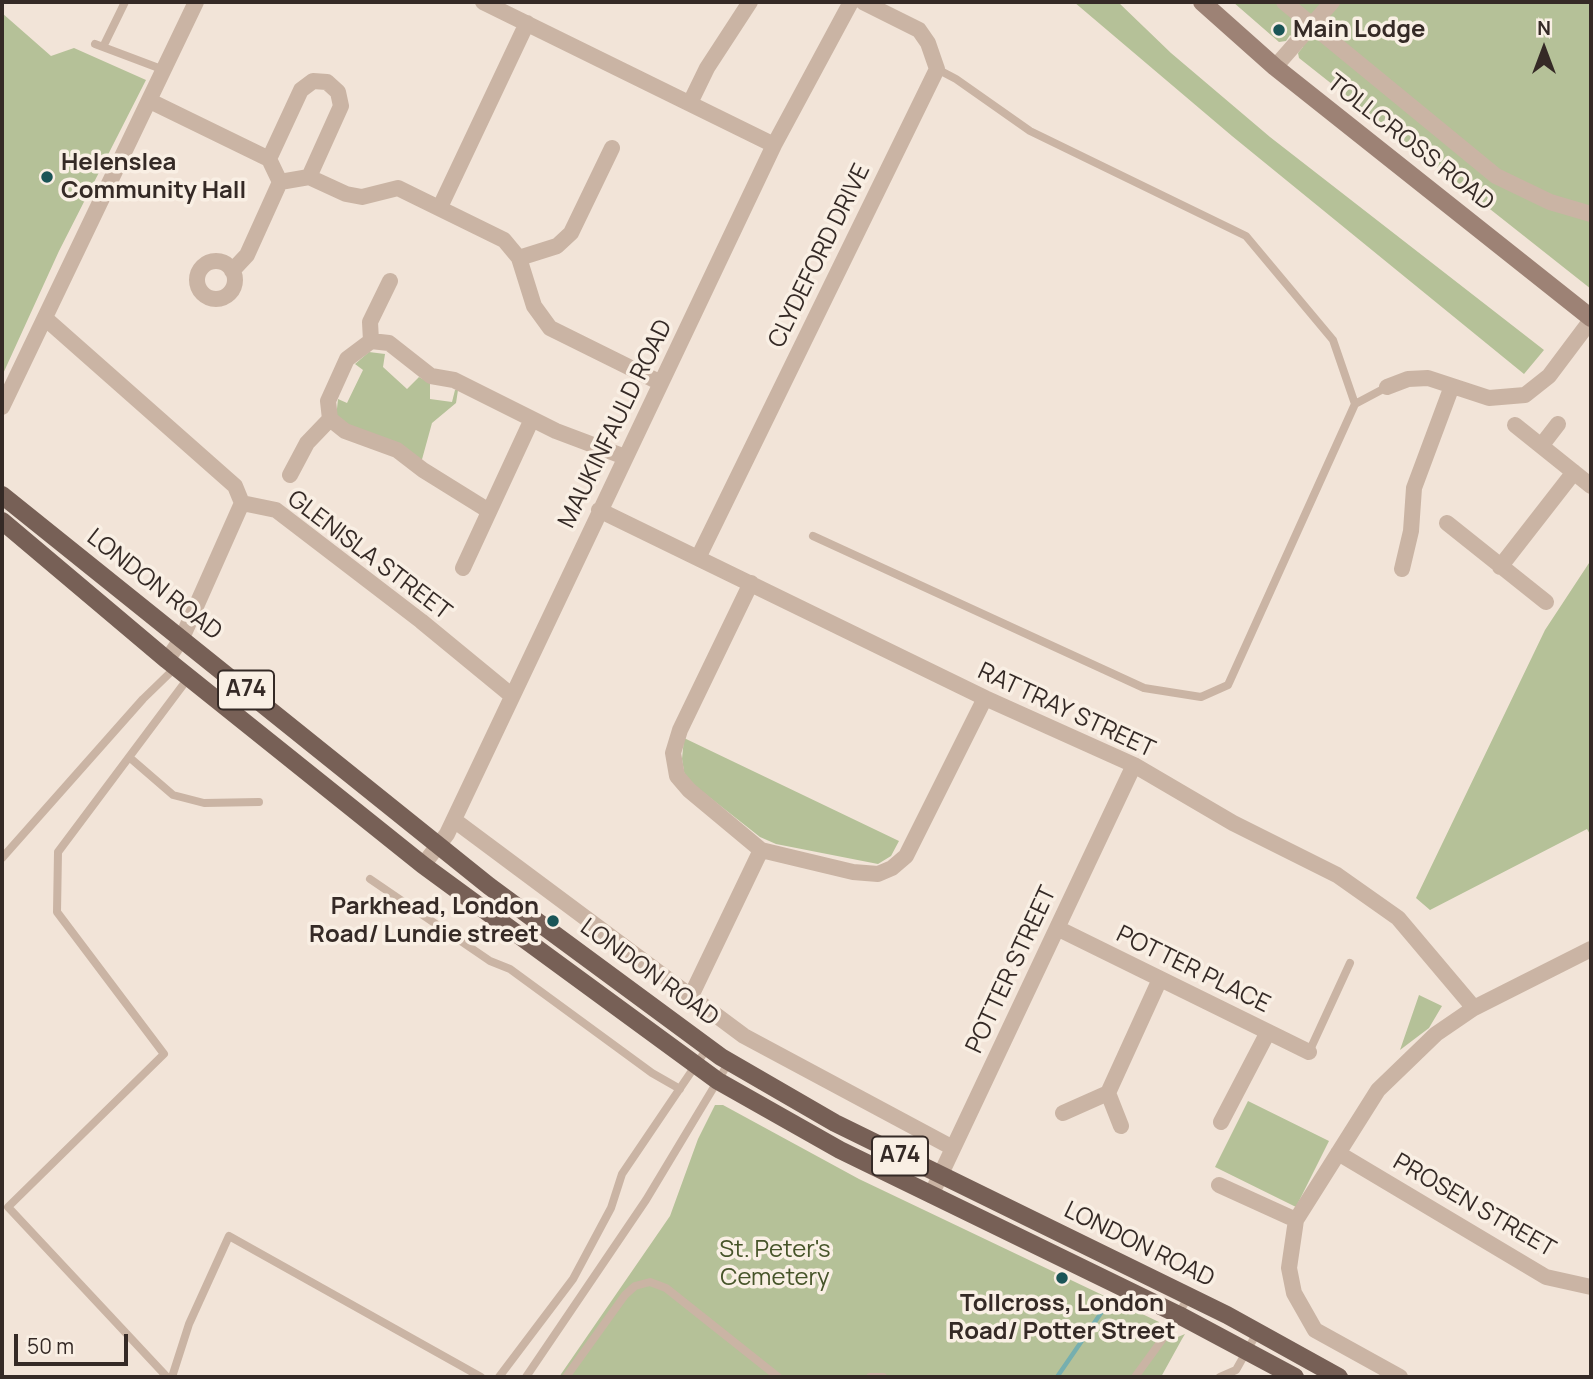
<!DOCTYPE html>
<style>
body{margin:0}
#map{position:relative;width:1593px;height:1379px;overflow:hidden;background:#f2e4d8;font-family:Manrope,sans-serif}
canvas{display:block}
.frame{position:absolute;inset:0;border:4px solid #352a26;pointer-events:none}
.north{position:absolute;left:1509px;top:14px;width:70px;height:70px;-webkit-text-stroke:5px #f9efe4;paint-order:stroke;rotate:0deg;font-size:19px;font-weight:700;line-height:28px;text-align:center;color:#352a26}
.north::after{content:'';display:block;margin:auto;width:24px;height:32px;background:#352a26;clip-path:polygon(50% 0,100% 100%,50% 72%,0 100%)}
.scale{position:absolute;left:14px;top:1334px;width:114px;height:32px;box-sizing:border-box;border:4px solid #352a26;border-top:0;padding-left:9px;font-size:21px;line-height:24px;white-space:nowrap;color:#352a26;-webkit-text-stroke:5px #f9efe4;paint-order:stroke}
</style>
<div id="map">
<canvas width="1593" height="1379"></canvas>
<div class="frame"></div>
<div class="north">N</div>
<div class="scale">50 m</div>
</div>
<script>
const context = document.querySelector('canvas').getContext('2d');
context.lineJoin = 'round';
function paint(path, color) { context.fillStyle = color; context.fill(path, 'evenodd'); }
const shape = rows => new Path2D(rows.map(r => 'M' + r).join(''));
function stroke(path, color, width, dash) { context.strokeStyle = color; context.lineWidth = width; context.lineCap = dash ? 'butt' : 'round'; context.setLineDash(dash || []); context.stroke(path); }
function label(font, color, halo, rows, align = 'center') {
  context.font = font + ' Manrope,sans-serif'; context.lineWidth = 7; context.setLineDash([]); context.textBaseline = 'middle'; context.strokeStyle = halo; context.fillStyle = color; for (const [text, x, y, turn = 0] of rows) {
    context.save(); context.translate(x, y); context.rotate((+turn || 0) * Math.PI / 180); context.textAlign = isNaN(turn) ? turn : align; if (halo) context.strokeText(text, 0, 0); context.fillText(text, 0, 0); context.restore();
  }
}
paint(shape([
 [1074,2,1118,2,1171,53,1270,137,1544,350,1524,374,1232,136],
 [1233,2,1591,2,1591,289,1299,58,1298,53,1303,47,1290,35,1286,41,1279,42],
 [2,13,51,56,74,48,146,80,59,251,2,376],
 [369,352,385,354,383,367,407,389,419,377,430,383,430,399,452,402,455,390,458,390,456,403,432,423,421,463,349,429,336,418,338,399,347,403,363,370,355,364],
 [1591,560,1591,836,1587,829,1430,910,1416,898,1545,630],
 [684,738,899,841,891,856,878,864,776,844,760,837,685,778,682,759],
 [1419,995,1442,1006,1429,1028,1400,1050],
 [1248,1101,1329,1141,1296,1207,1215,1167],
 [715,1105,723,1105,859,1179,1159,1322,1161,1334,1173,1339,1185,1334,1182,1339,1161,1377,559,1377,670,1216,698,1139]
]), '#b5c198');
stroke(shape([
 [1057,1377,1101,1313]
]), '#76afaf', 4.5);
stroke(shape([
 [95,44,164,70],
 [103,47,125,2],
 [937,69,956,79,1030,131,1246,236,1333,340,1355,404],
 [813,536,1144,688,1201,697,1228,685,1355,404,1387,387],
 [129,757,173,795,204,803,259,802],
 [2,858,143,699,176,667],
 [370,879,490,961,510,969,652,1073,680,1089],
 [1309,1052,1350,963],
 [167,1377,8,1207,164,1054,57,912,58,852,189,677],
 [172,1377,189,1324,229,1236,481,1377],
 [499,1377,573,1279,611,1208,622,1174,708,1047],
 [526,1377,646,1200,729,1062],
 [566,1377,625,1295,635,1286,650,1282,666,1288,778,1377],
 [870,1377,883,1377],
 [1135,1377,1167,1333,1189,1296],
 [1220,1377,1236,1370,1258,1331]
]), '#cab4a4', 8);
stroke(shape([
 [483,2,774,145],
 [1284,2,1496,176,1550,202,1591,214],
 [1275,67,1332,2],
 [150,101,269,159,280,182,309,177,346,194,362,197,398,188,504,240,519,258,534,306,550,328,661,383],
 [690,103,707,68,750,2],
 [269,159,301,90,313,81,327,82,338,92,341,106,309,177],
 [440,207,527,23],
 [519,258,557,246,571,233,612,148],
 '197 280a19 19 0 1 1 38 0a19 19 0 1 1-38 0Z',
 [232,271,247,255,280,182],
 [46,319,235,486,242,503,276,510,421,621,511,695],
 [371,341,370,322,390,281],
 [1387,387,1408,379,1428,378,1489,398,1525,395,1549,376,1591,320],
 [2,407,196,2],
 [1515,425,1591,486],
 [1541,446,1558,424],
 [290,475,307,443,330,419],
 [599,510,985,698,1134,765,1233,823,1337,875,1398,918,1474,1008],
 [489,511,423,470,397,450,345,431,330,419,328,401,347,359,371,341,389,343,431,376,454,380,556,431,625,457],
 [1447,523,1546,602],
 [698,558,937,69,928,43,919,30,863,2],
 [1500,567,1574,472],
 [463,568,532,419],
 [1402,569,1411,531,1414,488,1452,386],
 [751,583,680,730,673,753,677,776,689,790,761,850,853,872,878,874,892,868,906,856,985,698],
 [167,660,182,638,242,503],
 [454,820,744,1036,953,1148],
 [423,865,447,834,774,145,851,2],
 [1057,928,1309,1052],
 [690,998,761,850],
 [1108,1093,1121,1126],
 [1063,1113,1108,1093,1160,979],
 [1221,1122,1268,1032],
 [1338,1153,1546,1277,1591,1287],
 [1219,1185,1296,1220],
 [931,1195,1134,765],
 [1400,1377,1315,1330,1294,1293,1289,1268,1296,1220,1378,1090,1436,1034,1474,1008,1591,949]
]), '#cab4a4', 16);
stroke(shape([
 [1202,2,1275,67,1591,318]
]), '#9d8275', 18);
stroke(shape([
 [2,495,489,886,721,1057,835,1123,1227,1315,1339,1377],
 [2,521,167,660,423,865,718,1081,840,1150,1179,1315,1295,1377]
]), '#776056', 18);
for (const [x, y, r, color] of [
 [1279,30,7,"#1a5557"],
 [47,177,7,"#1a5557"],
 [553,921,7,"#1a5557"],
 [1062,1278,7,"#1a5557"]
]) { const dot = new Path2D(); dot.arc(x, y, r, 0, 2 * Math.PI); context.fillStyle = color; context.fill(dot); stroke(dot, '#f9efe4', 2.5); }
for (const [x, y, w] of [
 [246,690,56],
 [900,1156,56]
]) { const box = new Path2D(); box.roundRect(x - w / 2, y - 19.5, w, 39, 5); context.fillStyle = '#f9efe4'; context.fill(box); stroke(box, '#352a26', 2); }
label('bold 23px', '#352a26', null, [
 ["A74",246,690],
 ["A74",900,1156]
]);
label('bold 24px', '#352a26', '#f9efe4', [
 ["Main Lodge",1293,30],
 ["Helenslea",61,163],
 ["Community Hall",61,191],
 ["Parkhead, London",539,907,"right"],
 ["Road/ Lundie street",539,935,"right"],
 ["Tollcross, London",1062,1304,"center"],
 ["Road/ Potter Street",1062,1332,"center"]
], 'left');
label('24px', '#352a26', '#f9efe4', [
 ["TOLLCROSS ROAD",1410,143,38],
 ["CLYDEFORD DRIVE",820,256,-64],
 ["MAUKINFAULD ROAD",616,424,-64],
 ["GLENISLA STREET",369,556,37],
 ["LONDON ROAD",154,585,38],
 ["RATTRAY STREET",1066,711,25],
 ["POTTER STREET",1012,970,-65],
 ["POTTER PLACE",1193,970,26],
 ["LONDON ROAD",649,973,36],
 ["PROSEN STREET",1474,1206,30],
 ["LONDON ROAD",1139,1245,26]
]);
label('24px', '#465429', '#f9efe4', [
 ["St. Peter's",775,1250],
 ["Cemetery",775,1278]
]);
</script>
